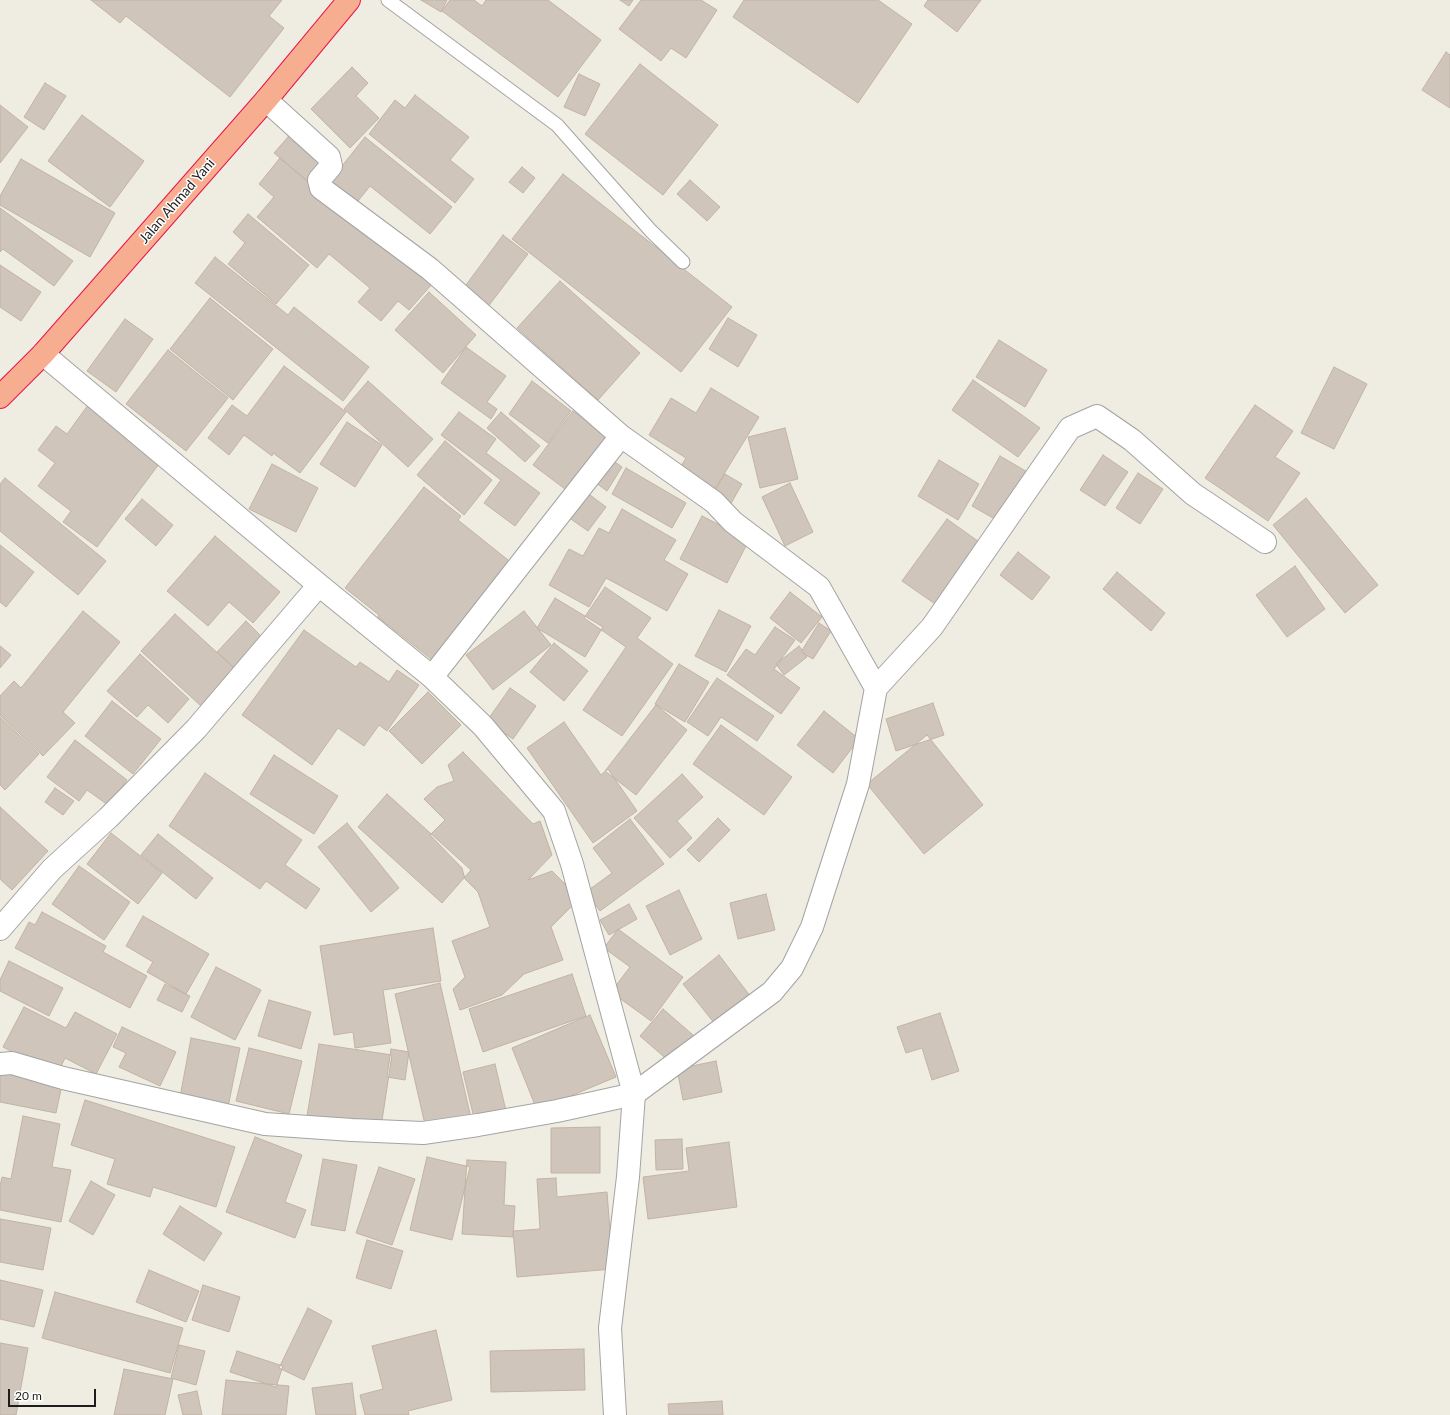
<!DOCTYPE html>
<style>
body{margin:0}
#map{position:relative;width:1450px;height:1415px;overflow:hidden;background:#efece1;font-family:Lato,sans-serif}
canvas{display:block}
.scale{position:absolute;left:8px;top:1389px;width:88px;height:18px;box-sizing:border-box;border:2px solid #1d1d1d;border-top:0;padding-left:5px;font-size:12px;line-height:14px;white-space:nowrap;color:#1d1d1d;-webkit-text-stroke:3px #fff;paint-order:stroke}
</style>
<div id="map">
<canvas width="1450" height="1415"></canvas>
<div class="scale">20 m</div>
</div>
<script>
const context = document.querySelector('canvas').getContext('2d');
context.lineJoin = 'round';
function paint(path, color) { context.fillStyle = color; context.fill(path, 'evenodd'); }
const shape = rows => new Path2D(rows.map(r => 'M' + r).join(''));
function stroke(path, color, width, dash) { context.strokeStyle = color; context.lineWidth = width; context.lineCap = dash ? 'butt' : 'round'; context.setLineDash(dash || []); context.stroke(path); }
function label(font, color, halo, rows, align = 'center') {
  context.font = font + ' Lato,sans-serif'; context.lineWidth = 3; context.setLineDash([]); context.textBaseline = 'middle'; context.strokeStyle = halo; context.fillStyle = color; for (const [text, x, y, turn = 0] of rows) {
    context.save(); context.translate(x, y); context.rotate((+turn || 0) * Math.PI / 180); context.textAlign = isNaN(turn) ? turn : align; if (halo) context.strokeText(text, 0, 0); context.fillText(text, 0, 0); context.restore();
  }
}
const building = shape([
 [91,0,282,0,269,16,284,28,230,97,126,16,120,23,91,0],
 [421,0,447,0,441,12,421,0],
 [450,0,474,0,482,6,486,0,548,0,601,40,558,97,442,11,450,0],
 [620,0,633,0,629,6,620,0],
 [641,0,701,0,717,10,686,58,671,48,661,61,619,29,641,0],
 [744,0,878,0,912,24,858,103,733,17,744,0],
 [928,0,981,0,957,32,924,6,928,0],
 [1446,52,1450,55,1450,108,1422,90,1446,52],
 [640,64,718,125,663,195,585,134,640,64],
 [352,67,368,83,356,96,379,118,350,148,311,109,352,67],
 [579,74,600,84,585,116,564,107,579,74],
 [45,83,66,96,44,130,24,117,45,83],
 [415,95,469,137,450,160,474,179,455,203,369,134,395,100,405,108,415,95],
 [0,105,28,127,0,163,0,105],
 [82,115,144,161,110,207,48,161,82,115],
 [288,137,325,168,311,184,274,153,288,137],
 [365,137,452,207,430,234,370,186,354,206,327,185,365,137],
 [280,158,395,256,433,283,409,310,398,301,381,321,358,302,370,288,329,254,317,268,257,217,274,197,259,184,280,158],
 [21,159,115,213,90,257,0,205,0,196,21,159],
 [522,167,535,178,523,193,509,182,522,167],
 [563,174,732,307,681,372,512,239,563,174],
 [690,180,720,207,707,221,677,194,690,180],
 [0,208,73,261,54,286,3,249,0,252,0,208],
 [248,214,309,265,276,304,228,264,245,243,233,232,248,214],
 [503,235,528,254,487,308,463,289,503,235],
 [215,257,288,315,294,307,369,367,343,401,195,283,215,257],
 [0,265,41,292,21,321,0,307,0,265],
 [560,281,640,353,598,400,517,328,560,281],
 [429,292,476,335,443,373,395,330,429,292],
 [210,298,273,349,233,400,170,349,210,298],
 [728,318,757,335,738,367,709,349,728,318],
 [125,319,153,339,116,392,87,371,125,319],
 [999,340,1047,370,1025,407,976,377,999,340],
 [466,347,506,376,487,402,497,409,491,419,441,383,466,347],
 [168,350,228,398,186,451,126,404,168,350],
 [284,366,346,412,300,473,273,453,272,456,244,435,229,455,208,438,232,405,247,416,284,366],
 [1334,367,1367,384,1334,449,1301,433,1334,367],
 [973,380,1040,428,1018,457,952,410,973,380],
 [368,381,433,439,408,467,344,409,368,381],
 [532,381,571,411,548,443,509,414,532,381],
 [711,388,759,417,713,492,678,471,686,458,649,435,671,398,696,413,711,388],
 [88,405,162,460,97,547,63,522,71,511,38,486,55,463,38,450,56,426,67,434,88,405],
 [1255,405,1293,431,1275,457,1300,473,1268,521,1205,478,1255,405],
 [573,411,609,438,569,492,533,465,573,411],
 [459,412,496,439,486,453,540,493,515,526,484,503,501,480,441,435,459,412],
 [501,412,540,446,525,462,487,428,501,412],
 [347,422,382,445,355,487,320,464,347,422],
 [785,428,798,479,760,488,748,437,785,428],
 [445,441,492,480,464,515,417,475,445,441],
 [1103,455,1128,472,1105,506,1080,490,1103,455],
 [1000,456,1029,473,1000,522,972,506,1000,456],
 [611,459,622,467,607,491,596,483,611,459],
 [939,460,979,484,958,520,918,496,939,460],
 [272,464,318,488,296,532,249,509,272,464],
 [626,468,686,503,672,528,612,494,626,468],
 [1138,473,1163,489,1140,524,1116,508,1138,473],
 [725,474,742,484,729,507,711,497,725,474],
 [5,478,106,561,78,595,0,531,0,484,5,478],
 [790,483,813,532,785,546,762,497,790,483],
 [424,487,461,516,458,520,513,564,435,662,378,617,379,615,345,588,424,487],
 [586,492,606,507,588,531,568,517,586,492],
 [1306,498,1378,585,1345,613,1273,525,1306,498],
 [142,499,173,525,156,546,125,519,142,499],
 [622,509,676,540,664,560,688,574,667,611,606,578,589,607,549,585,569,549,583,556,599,528,609,533,622,509],
 [702,516,749,540,727,583,680,559,702,516],
 [947,519,982,544,938,606,902,581,947,519],
 [215,536,280,592,253,623,229,602,208,626,167,591,215,536],
 [0,545,34,572,6,607,0,602,0,545],
 [1018,552,1050,577,1032,600,1000,575,1018,552],
 [1295,566,1325,609,1287,637,1256,595,1295,566],
 [1117,572,1165,613,1151,631,1103,589,1117,572],
 [605,587,651,618,637,638,673,664,622,736,583,710,626,647,584,618,605,587],
 [790,592,822,617,801,643,770,618,790,592],
 [555,598,603,627,585,657,537,628,555,598],
 [719,610,751,626,726,672,695,656,719,610],
 [83,611,120,642,63,712,75,723,43,756,0,715,0,696,14,681,21,688,83,611],
 [524,611,551,645,493,690,466,655,524,611],
 [175,614,235,669,201,706,141,651,175,614],
 [246,621,267,642,239,672,217,652,246,621],
 [819,623,831,631,813,659,801,652,819,623],
 [775,627,795,640,774,669,800,688,781,714,727,675,746,649,755,655,775,627],
 [304,630,356,667,360,662,389,682,397,670,419,685,387,731,379,725,364,746,338,728,312,765,242,715,304,630],
 [554,643,588,671,564,701,530,672,554,643],
 [0,646,11,655,0,668,0,646],
 [799,646,807,657,784,675,776,664,799,646],
 [140,654,189,699,168,723,148,705,137,717,107,691,140,654],
 [679,664,709,682,685,722,655,704,679,664],
 [717,678,774,716,757,741,721,717,708,736,687,722,717,678],
 [510,688,536,706,513,739,487,721,510,688],
 [428,692,461,725,422,764,389,731,428,692],
 [112,701,161,739,133,774,85,736,112,701],
 [933,703,944,735,896,751,886,719,933,703],
 [656,705,687,730,636,795,605,771,656,705],
 [824,711,859,739,833,773,797,745,824,711],
 [0,717,39,754,5,790,0,785,0,717],
 [564,722,601,775,608,769,637,811,593,843,527,748,564,722],
 [721,725,792,777,764,815,693,764,721,725],
 [927,735,983,805,924,854,867,784,927,735],
 [75,740,127,780,108,805,87,790,79,801,47,777,75,740],
 [463,752,533,824,540,821,552,855,528,880,552,871,565,884,573,905,551,927,563,960,524,974,502,995,460,1010,453,989,465,977,452,941,490,927,478,892,465,879,462,868,430,835,445,820,424,799,437,787,454,781,448,765,463,752],
 [274,755,338,796,314,834,250,794,274,755],
 [205,773,302,840,285,865,320,889,306,909,266,881,260,889,169,826,205,773],
 [682,774,703,797,677,821,692,838,670,858,634,818,682,774],
 [55,788,74,801,63,815,45,802,55,788],
 [387,794,471,870,442,903,358,827,387,794],
 [0,807,48,851,12,890,0,879,0,807],
 [718,818,730,830,699,862,687,850,718,818],
 [630,819,664,864,600,911,586,892,612,873,593,848,630,819],
 [347,823,399,888,371,912,318,847,347,823],
 [111,833,162,873,138,904,87,864,111,833],
 [158,834,213,878,196,899,141,855,158,834],
 [79,866,130,902,104,940,52,904,79,866],
 [679,890,702,939,670,955,646,906,679,890],
 [766,894,775,930,738,939,730,903,766,894],
 [629,904,637,919,609,935,600,920,629,904],
 [42,912,106,946,103,952,147,976,130,1008,15,948,29,922,35,925,42,912],
 [143,916,209,954,186,994,147,972,153,962,126,946,143,916],
 [433,928,441,981,383,990,391,1043,355,1048,353,1032,334,1035,320,946,433,928],
 [618,929,683,977,651,1021,611,992,630,967,604,948,618,929],
 [719,955,754,1001,719,1029,683,984,719,955],
 [9,961,63,988,49,1016,0,991,0,980,9,961],
 [216,967,261,990,235,1040,191,1017,216,967],
 [572,974,586,1016,483,1052,469,1009,572,974],
 [440,983,471,1118,426,1129,395,994,440,983],
 [165,984,190,996,182,1012,157,1000,165,984],
 [269,1000,311,1012,301,1049,258,1036,269,1000],
 [24,1007,66,1028,75,1012,117,1034,96,1074,65,1058,57,1075,3,1047,24,1007],
 [663,1009,693,1035,670,1062,640,1036,663,1009],
 [940,1013,959,1071,932,1080,922,1048,906,1053,897,1027,940,1013],
 [590,1015,616,1077,537,1110,512,1048,590,1015],
 [122,1027,176,1052,160,1086,119,1067,126,1053,113,1047,122,1027],
 [191,1038,240,1048,228,1107,180,1097,191,1038],
 [319,1044,392,1055,381,1127,307,1116,319,1044],
 [249,1048,302,1061,289,1114,236,1101,249,1048],
 [391,1049,409,1052,405,1080,387,1077,391,1049],
 [716,1061,722,1092,683,1100,677,1069,716,1061],
 [495,1064,507,1115,475,1122,463,1072,495,1064],
 [0,1067,63,1080,56,1113,0,1102,0,1067],
 [85,1100,235,1147,216,1207,153,1187,150,1197,107,1184,115,1159,71,1145,85,1100],
 [23,1116,60,1124,52,1167,71,1170,61,1222,0,1210,0,1186,2,1177,11,1179,23,1116],
 [600,1127,600,1173,551,1173,551,1128,600,1127],
 [255,1137,302,1155,285,1202,306,1210,295,1238,226,1212,255,1137],
 [682,1139,683,1169,656,1170,655,1140,682,1139],
 [729,1142,737,1207,648,1219,643,1177,689,1171,686,1148,729,1142],
 [427,1157,470,1167,452,1240,410,1230,427,1157],
 [323,1159,357,1165,345,1231,311,1225,323,1159],
 [467,1160,506,1162,504,1205,515,1206,513,1237,462,1234,467,1160],
 [379,1167,415,1179,392,1245,356,1233,379,1167],
 [556,1178,557,1197,607,1192,613,1269,517,1277,513,1231,540,1229,537,1179,556,1178],
 [91,1181,115,1195,93,1235,69,1221,91,1181],
 [180,1206,222,1233,204,1261,163,1234,180,1206],
 [0,1219,51,1228,43,1270,0,1262,0,1219],
 [367,1240,403,1251,391,1289,356,1278,367,1240],
 [149,1270,199,1291,186,1322,136,1302,149,1270],
 [0,1280,43,1290,34,1327,0,1319,0,1280],
 [203,1285,240,1297,229,1332,192,1320,203,1285],
 [55,1292,183,1328,170,1373,42,1338,55,1292],
 [308,1308,332,1321,304,1380,279,1368,308,1308],
 [436,1330,452,1400,408,1411,409,1415,365,1415,360,1395,383,1389,372,1346,436,1330],
 [0,1343,28,1348,16,1415,0,1415,0,1343],
 [179,1345,205,1351,196,1385,171,1378,179,1345],
 [584,1349,585,1390,491,1392,490,1351,584,1349],
 [237,1351,283,1366,276,1387,230,1372,237,1351],
 [124,1369,173,1379,165,1415,114,1415,124,1369],
 [226,1380,289,1386,286,1415,222,1415,226,1380],
 [352,1383,356,1415,316,1415,312,1388,352,1383],
 [197,1391,202,1415,183,1415,178,1395,197,1391],
 [722,1401,723,1415,669,1415,668,1404,722,1401]
]);
paint(building, '#cfc5ba');
stroke(building, '#c2b3a2', 1);
const service = shape([
 [388,0,557,125,651,231,683,262]
]);
const minor = shape([
 [266,100,329,157,331,166,319,180,321,188,430,269,621,436,714,502,733,522,819,587,876,688],
 [43,354,319,585,432,677,483,726,554,811,572,864,634,1094,628,1177,610,1328,615,1415],
 [432,677,621,436],
 [0,929,52,869,108,818,196,729,319,585],
 [0,1064,12,1063,63,1078,265,1124,352,1130,423,1133,478,1125,557,1111,634,1094,772,992,792,968,812,927,858,784,876,688,932,627,1070,428,1097,416,1132,440,1193,494,1265,542]
]);
const trunk = shape([
 [0,397,43,354,266,100,349,0]
]);
stroke(service, '#a4a4a4', 15);
stroke(minor, '#a4a4a4', 24);
stroke(trunk, '#ea1249', 24);
stroke(service, '#fff', 13);
stroke(minor, '#fff', 22);
stroke(trunk, '#f7ae90', 22);
label('14px', '#1d1d1d', '#fff', [
 ["Jalan Ahmad Yani",177,201,-49]
]);
</script>
